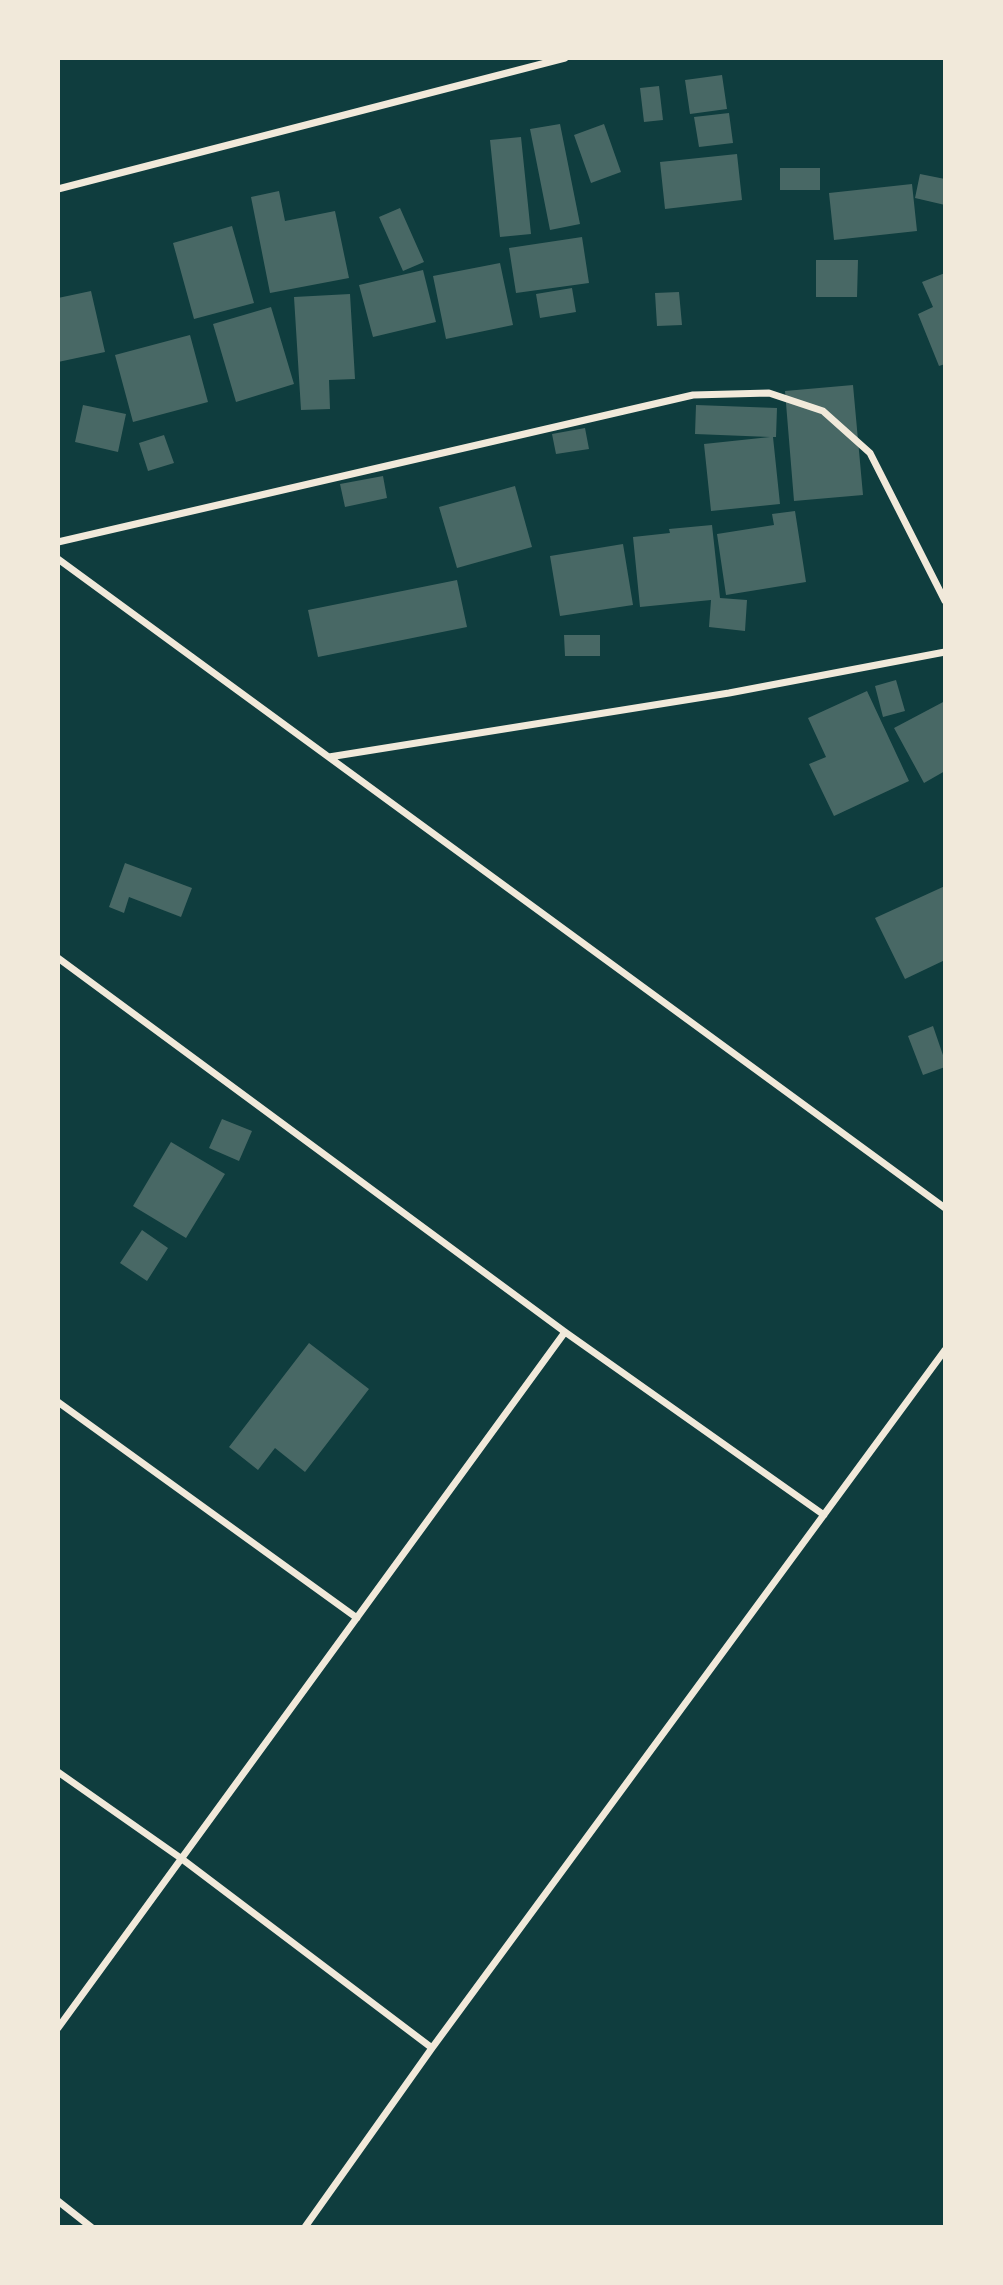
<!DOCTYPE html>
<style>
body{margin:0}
#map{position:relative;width:1003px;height:2285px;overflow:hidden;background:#0f3d3e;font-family:"Fira Sans",sans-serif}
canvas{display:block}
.frame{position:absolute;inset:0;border:60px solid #f1e9da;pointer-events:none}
</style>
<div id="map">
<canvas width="1003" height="2285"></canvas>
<div class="frame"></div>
</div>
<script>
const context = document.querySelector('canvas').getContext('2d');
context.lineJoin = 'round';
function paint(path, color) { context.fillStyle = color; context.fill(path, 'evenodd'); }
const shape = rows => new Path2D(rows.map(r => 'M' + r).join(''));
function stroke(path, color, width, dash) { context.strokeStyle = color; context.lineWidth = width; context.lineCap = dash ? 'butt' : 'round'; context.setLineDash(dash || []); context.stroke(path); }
paint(shape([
 [722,75,727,109,690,114,685,80],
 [659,86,663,120,644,122,640,88],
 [729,113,733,143,699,147,694,117],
 [560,124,580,224,550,230,530,129],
 [604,124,621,172,591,183,574,135],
 [521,137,531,234,500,237,490,140],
 [737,154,742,200,665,209,660,162],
 [780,168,820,168,820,190,780,190],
 [920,174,945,179,945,205,915,198],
 [912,184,917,231,834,240,829,193],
 [279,191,285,221,335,211,349,278,270,293,251,197],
 [400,208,424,262,403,271,379,217],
 [232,226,254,303,194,319,173,243],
 [582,237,589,283,516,293,509,248],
 [816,260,858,260,857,297,816,297],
 [500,263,513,325,446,339,433,276],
 [423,270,436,322,373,337,359,285],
 [945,273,945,364,939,366,918,314,933,307,922,282],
 [572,288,576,312,540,318,536,294],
 [91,291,105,352,58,362,58,298],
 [679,292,682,325,657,326,655,293],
 [350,294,355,379,329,380,330,409,301,410,294,297],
 [271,307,294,384,236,402,213,324],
 [190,335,208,402,133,422,115,355],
 [853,385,863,495,794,501,785,391],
 [83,405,126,414,118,452,75,442],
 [696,405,777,408,776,437,773,437,780,504,711,511,704,444,770,437,695,434],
 [585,428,589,449,556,454,552,434],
 [164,435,174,463,148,471,139,443],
 [383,476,387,498,345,507,340,484],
 [515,486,532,547,457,568,439,507],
 [795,511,806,582,726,595,717,534,774,525,772,514],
 [712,525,720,598,747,600,745,631,709,627,711,600,640,607,633,537,670,533,669,529],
 [623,544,633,605,560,616,550,556],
 [457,580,467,627,318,657,308,610],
 [564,635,600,635,600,656,565,656],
 [896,680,905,711,883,717,875,686],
 [867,691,909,781,834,816,809,764,826,757,808,718],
 [945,701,945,771,924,783,894,728],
 [125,863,192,888,181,917,129,897,124,913,109,907],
 [945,886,945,960,905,979,875,918],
 [933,1026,945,1061,945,1067,923,1075,908,1036],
 [222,1119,252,1131,239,1161,209,1148],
 [171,1142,225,1174,186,1238,133,1206],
 [142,1230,168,1248,147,1281,120,1263],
 [309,1343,369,1389,305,1472,275,1448,258,1470,229,1447]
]), '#486865');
stroke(shape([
 [58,189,565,58],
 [58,542,693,395,769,393,823,411,870,453,945,601],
 [58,559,945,1208],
 [329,757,729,693,945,652],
 [58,958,565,1332,824,1515],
 [58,1402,357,1618],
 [58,1772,182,1859,432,2048],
 [58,2028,565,1332],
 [58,2201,91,2227],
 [305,2227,432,2048,945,1350]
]), '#f1e9da', 7);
</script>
